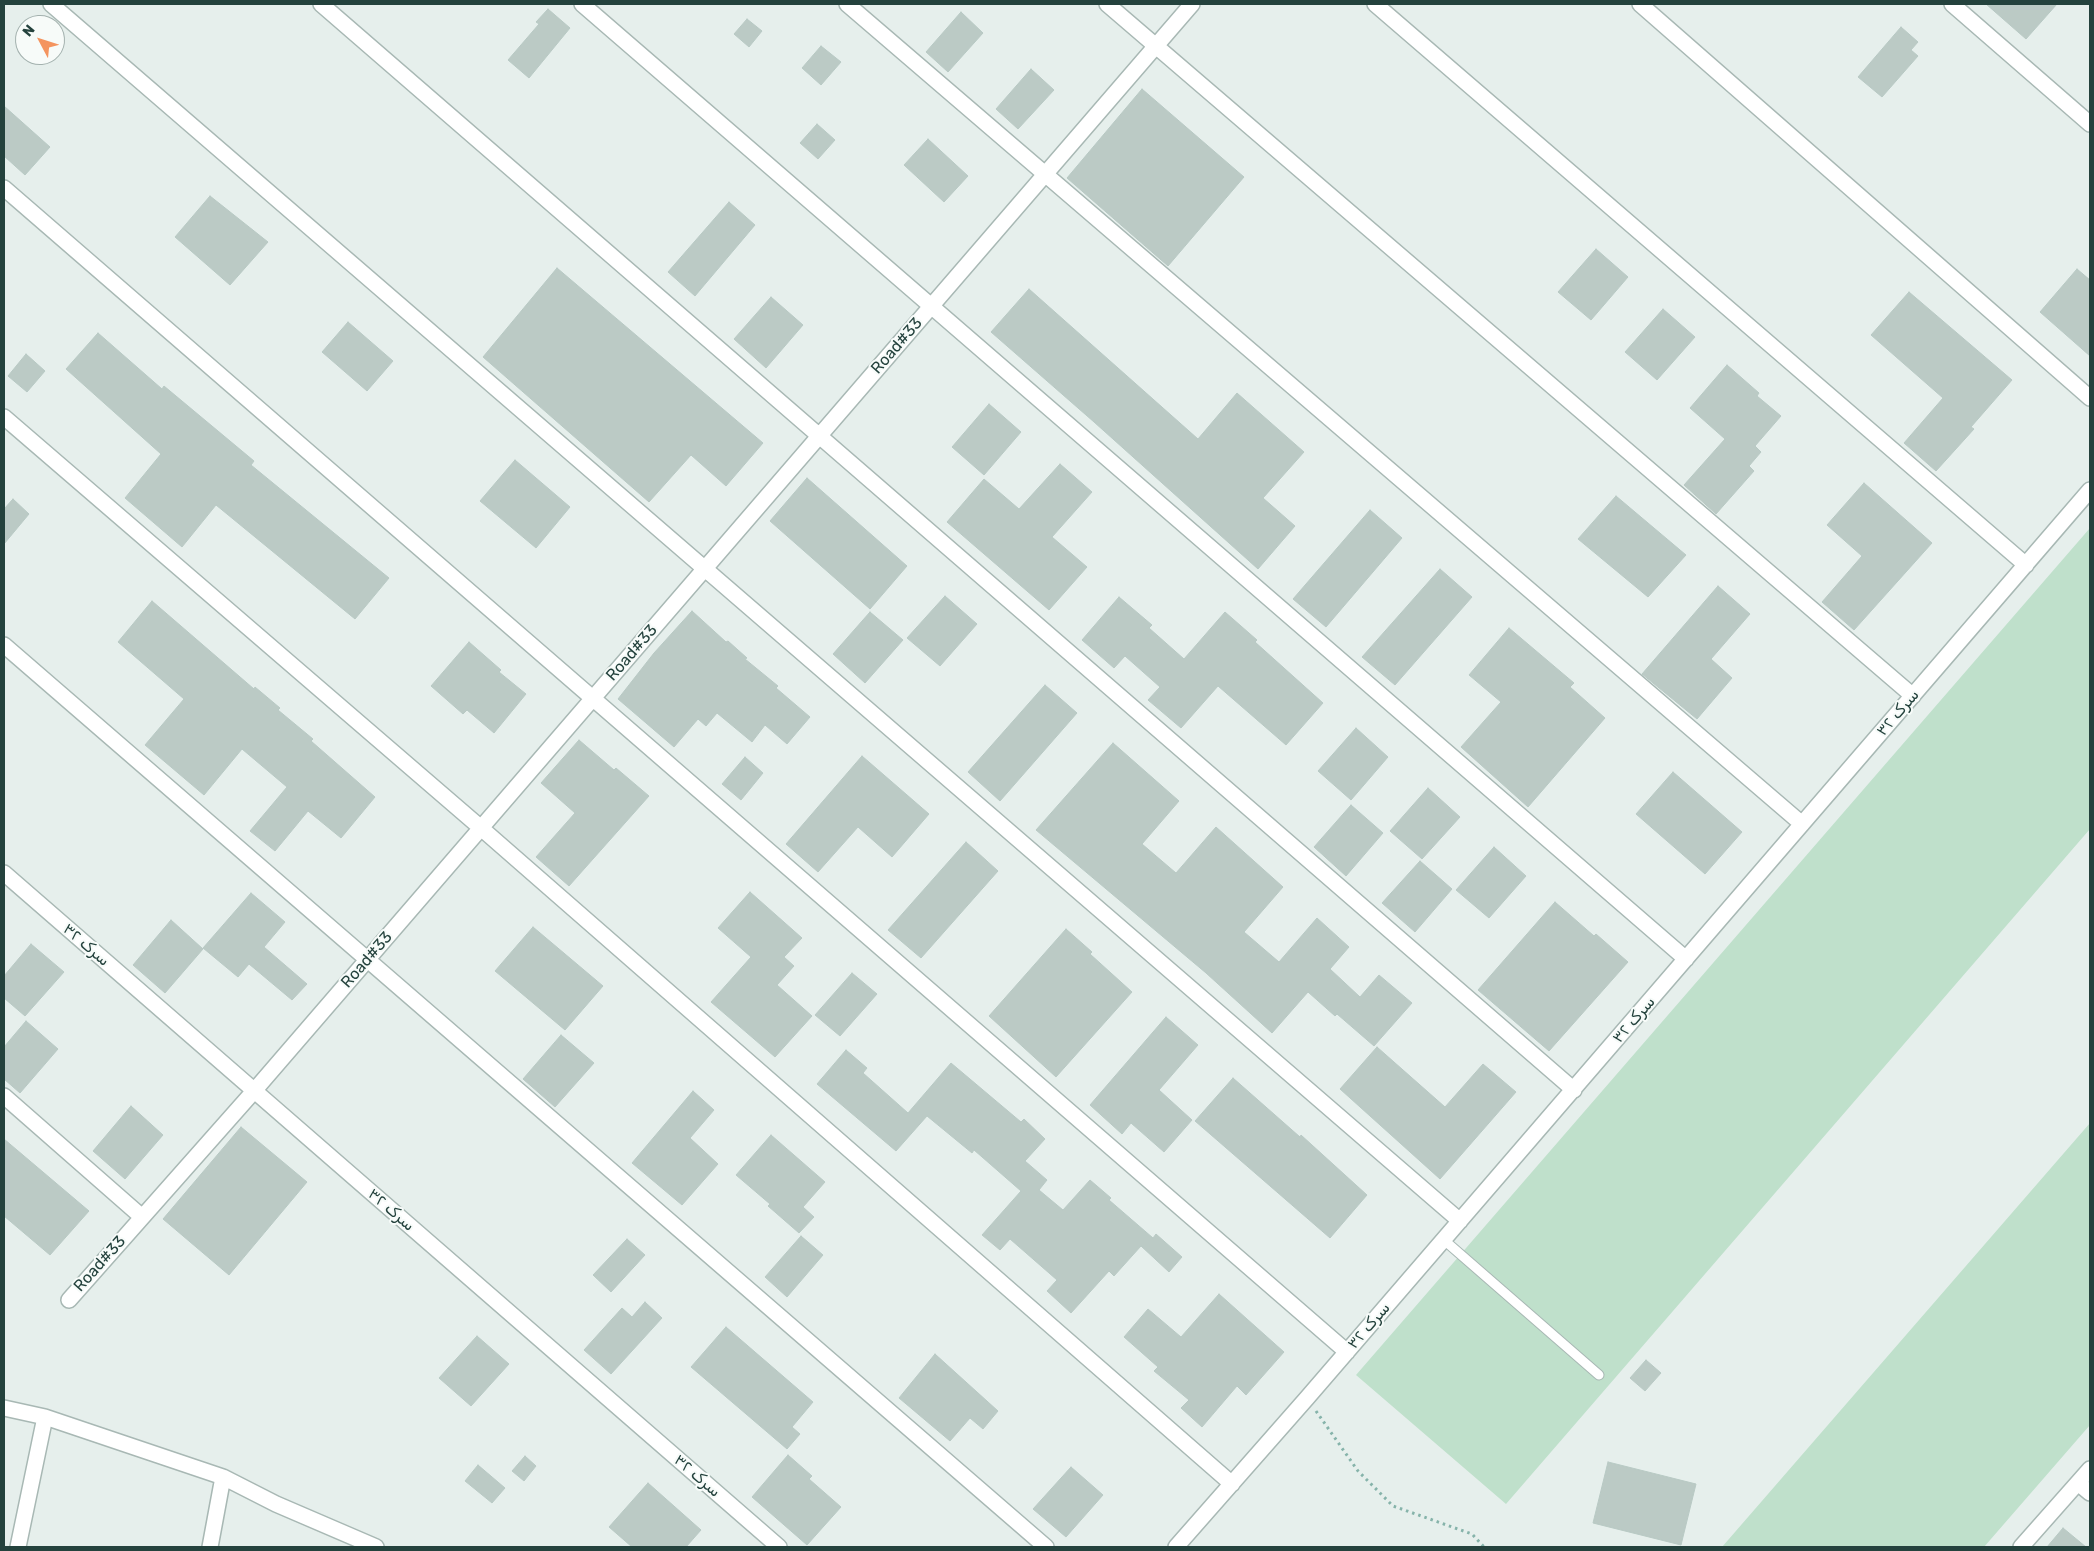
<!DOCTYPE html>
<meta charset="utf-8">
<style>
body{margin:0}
#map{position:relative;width:2094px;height:1551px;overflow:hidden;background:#e6efec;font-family:Rubik,sans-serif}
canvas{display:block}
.frame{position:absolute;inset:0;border:5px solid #24423d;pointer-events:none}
.north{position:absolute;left:15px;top:15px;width:50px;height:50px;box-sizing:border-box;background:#f7fbf9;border:1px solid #a3b1ae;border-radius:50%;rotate:310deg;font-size:14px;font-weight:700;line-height:20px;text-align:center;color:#24423d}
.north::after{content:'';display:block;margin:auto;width:18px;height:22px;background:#f4945f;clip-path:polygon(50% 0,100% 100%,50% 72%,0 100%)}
</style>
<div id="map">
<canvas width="2094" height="1551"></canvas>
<div class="frame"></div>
<div class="north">N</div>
</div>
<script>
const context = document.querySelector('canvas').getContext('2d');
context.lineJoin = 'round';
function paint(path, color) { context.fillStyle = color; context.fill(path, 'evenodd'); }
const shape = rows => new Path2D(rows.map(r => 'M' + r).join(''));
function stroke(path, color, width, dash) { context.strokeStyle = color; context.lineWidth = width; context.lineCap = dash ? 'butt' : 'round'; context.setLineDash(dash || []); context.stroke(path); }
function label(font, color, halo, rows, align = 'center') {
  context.font = font + ' Rubik,Cairo,sans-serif'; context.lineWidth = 4; context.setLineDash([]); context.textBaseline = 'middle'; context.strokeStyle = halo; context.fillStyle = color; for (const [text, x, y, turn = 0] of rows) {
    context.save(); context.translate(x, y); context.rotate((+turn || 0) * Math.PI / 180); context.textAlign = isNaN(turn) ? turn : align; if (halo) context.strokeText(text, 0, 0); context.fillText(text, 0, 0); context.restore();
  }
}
paint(shape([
 [2090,528,2090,829,1506,1504,1356,1375],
 [2090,1123,2090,1425,1984,1547,1722,1547]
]), '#bfe0cb');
const building = shape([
 [1986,4,2057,4,2026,39,1986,4],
 [548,9,570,28,529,78,508,60,539,24,536,22,548,9],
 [961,12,983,33,948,72,926,52,961,12],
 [747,19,762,31,749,47,734,34,747,19],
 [1901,27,1918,42,1911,50,1918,56,1882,97,1858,77,1901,27],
 [821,46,841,62,821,85,802,68,821,46],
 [1031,69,1054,90,1018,129,996,109,1031,69],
 [1142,89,1244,177,1168,266,1067,178,1142,89],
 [4,106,50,147,25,175,4,156,4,106],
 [817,124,835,140,818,159,800,143,817,124],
 [928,139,968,176,944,202,904,165,928,139],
 [210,196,268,242,230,285,175,237,210,196],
 [729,202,755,225,695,296,668,272,729,202],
 [1596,249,1628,277,1591,320,1558,292,1596,249],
 [557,268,763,443,726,486,691,455,649,502,483,357,557,268],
 [2077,269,2090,280,2090,356,2040,312,2077,269],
 [1029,289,1198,439,1237,393,1304,452,1263,498,1295,526,1258,569,1094,422,991,332,1029,289],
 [1909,292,2012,380,1971,427,1974,429,1936,471,1904,443,1943,398,1871,335,1909,292],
 [771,297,803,325,766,368,734,339,771,297],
 [1663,309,1695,337,1657,380,1625,352,1663,309],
 [348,322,393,361,367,391,322,352,348,322],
 [98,333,162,389,164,386,254,461,251,465,389,578,355,619,216,505,182,547,125,498,161,454,66,369,98,333],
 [26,354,45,371,27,392,8,376,26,354],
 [1727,365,1759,393,1757,396,1781,416,1755,446,1761,452,1749,466,1754,471,1716,514,1684,485,1725,439,1690,408,1727,365],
 [989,404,1021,432,984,475,952,447,989,404],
 [515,460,570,507,536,548,480,501,515,460],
 [1060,464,1092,492,1052,537,1087,567,1049,610,947,522,984,479,1019,509,1060,464],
 [807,478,907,566,870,609,770,521,807,478],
 [1864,483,1932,543,1854,630,1822,602,1862,556,1827,525,1864,483],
 [1616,496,1686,555,1648,597,1578,539,1616,496],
 [13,499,29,514,4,544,4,509,13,499],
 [1370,510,1402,538,1326,627,1293,599,1370,510],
 [1440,569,1472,597,1395,685,1362,657,1440,569],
 [1718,586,1750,614,1711,659,1732,678,1697,719,1642,674,1718,586],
 [945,596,977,624,940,666,907,638,945,596],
 [1119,597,1152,625,1149,628,1184,659,1225,612,1257,640,1255,642,1323,703,1286,745,1218,686,1181,728,1148,700,1160,687,1125,656,1114,668,1082,640,1119,597],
 [152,601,254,689,255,687,280,708,278,710,313,739,311,741,375,797,341,838,308,811,275,851,250,831,287,787,242,749,204,795,145,745,184,699,118,642,152,601],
 [692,611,726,642,728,641,747,658,745,659,778,686,776,688,810,717,787,744,765,725,752,742,717,713,706,726,698,719,674,747,618,699,654,653,692,611],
 [870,612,903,640,865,683,833,654,870,612],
 [1509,628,1574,683,1570,687,1605,718,1528,807,1461,747,1501,702,1469,675,1509,628],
 [469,642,501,670,499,672,526,694,494,733,467,710,463,714,431,686,469,642],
 [1045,685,1077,713,1000,801,968,772,1045,685],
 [1356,728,1388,757,1351,800,1318,771,1356,728],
 [579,740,614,770,616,768,649,796,569,886,536,857,575,813,541,783,579,740],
 [1113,743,1179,801,1142,844,1176,873,1216,827,1283,887,1244,932,1279,962,1317,918,1349,947,1330,969,1360,997,1379,975,1412,1003,1374,1046,1337,1014,1335,1016,1308,992,1272,1033,1206,973,1036,830,1113,743],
 [862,756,929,814,892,857,858,827,818,872,786,844,862,756],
 [745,757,763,773,741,800,722,784,745,757],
 [1673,772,1742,832,1705,874,1636,814,1673,772],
 [1428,788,1460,817,1422,859,1390,831,1428,788],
 [1351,805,1383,833,1346,876,1314,847,1351,805],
 [966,842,998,871,921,958,888,930,966,842],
 [1494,847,1526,876,1489,918,1456,890,1494,847],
 [1420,861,1452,889,1415,932,1382,903,1420,861],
 [750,892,802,938,784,957,794,966,777,985,812,1016,775,1057,711,1002,751,957,718,928,750,892],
 [251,893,285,922,264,947,307,984,292,1000,249,964,238,977,203,948,251,893],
 [1555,902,1594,936,1596,934,1628,962,1549,1051,1478,990,1555,902],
 [171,920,203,949,165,993,133,965,171,920],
 [533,927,603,986,565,1030,495,971,533,927],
 [1066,929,1092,952,1090,954,1132,992,1056,1077,989,1016,1066,929],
 [31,944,64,972,25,1016,4,998,4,976,31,944],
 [852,973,877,994,840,1036,815,1015,852,973],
 [1166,1017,1198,1045,1159,1090,1192,1120,1164,1152,1131,1123,1122,1134,1090,1105,1166,1017],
 [26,1021,58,1049,20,1093,4,1079,4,1047,26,1021],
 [561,1035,594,1063,555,1107,523,1079,561,1035],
 [1377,1047,1445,1107,1483,1064,1516,1092,1440,1179,1340,1089,1377,1047],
 [846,1050,867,1068,863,1073,908,1113,951,1063,1021,1122,1024,1119,1045,1139,1025,1161,1047,1180,1039,1190,1063,1210,1090,1180,1111,1198,1109,1200,1153,1238,1156,1234,1182,1257,1169,1272,1141,1246,1114,1276,1109,1271,1071,1313,1047,1291,1057,1280,1010,1239,1000,1250,982,1235,1021,1191,974,1150,972,1153,927,1116,896,1151,817,1084,846,1050],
 [1233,1078,1300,1137,1301,1135,1367,1195,1330,1238,1195,1121,1233,1078],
 [693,1091,714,1110,690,1138,718,1164,682,1205,632,1163,693,1091],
 [131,1106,163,1135,125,1179,93,1151,131,1106],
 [241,1127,307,1182,229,1275,163,1219,241,1127],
 [771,1135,825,1182,803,1207,814,1217,799,1233,768,1206,770,1204,736,1175,771,1135],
 [4,1139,89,1211,50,1255,4,1216,4,1139],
 [801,1236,823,1255,787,1297,765,1277,801,1236],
 [627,1239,645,1255,611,1292,593,1275,627,1239],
 [1219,1294,1284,1352,1246,1395,1237,1386,1202,1427,1181,1408,1189,1400,1154,1371,1158,1367,1124,1337,1148,1309,1181,1337,1219,1294],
 [645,1302,662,1318,611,1374,584,1350,622,1308,632,1317,645,1302],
 [726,1327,813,1402,792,1427,800,1434,787,1449,691,1367,726,1327],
 [477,1336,509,1364,471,1406,439,1378,477,1336],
 [935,1354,998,1411,983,1429,970,1418,950,1441,899,1398,935,1354],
 [1646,1360,1661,1373,1645,1391,1630,1378,1646,1360],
 [788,1455,812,1476,809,1479,841,1507,807,1545,752,1497,788,1455],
 [525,1456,536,1466,524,1481,512,1471,525,1456],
 [1608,1462,1696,1484,1681,1545,1593,1523,1608,1462],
 [478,1465,505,1488,492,1503,465,1481,478,1465],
 [1071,1467,1103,1495,1066,1537,1033,1509,1071,1467],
 [648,1483,701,1530,686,1547,632,1547,609,1527,648,1483],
 [2063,1528,2086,1547,2047,1547,2063,1528]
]);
paint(building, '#bbcac5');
stroke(building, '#b8c9c4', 1);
const lane = shape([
 [1444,1240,1599,1375]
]);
const street = shape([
 [51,4,1460,1221],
 [321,4,1574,1090],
 [582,4,1686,959],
 [847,4,1802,824],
 [1107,4,1913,696],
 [1375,4,2026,565],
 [1640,4,2090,398],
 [1952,4,2090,124],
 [4,188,1347,1352],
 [4,417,481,828,1232,1484],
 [4,645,1046,1547],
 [4,873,779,1547],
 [4,1096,142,1217],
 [69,1300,254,1091,1192,4],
 [4,1408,45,1417,223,1477,276,1504,376,1547],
 [2078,1483,2090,1493],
 [18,1547,45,1417],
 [210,1547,223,1477],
 [1176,1547,1307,1398,2090,490],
 [2021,1547,2090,1469]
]);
stroke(lane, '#a8b8b4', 11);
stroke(street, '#a8b8b4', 18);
stroke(shape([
 [1316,1411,1358,1471,1393,1506,1472,1534,1484,1547]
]), '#86b3aa', 3, [2.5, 4]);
stroke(lane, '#fff', 9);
stroke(street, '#fff', 15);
label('16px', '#24423d', '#f7fbf9', [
 ["Road#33",897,346,-49],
 ["Road#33",632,653,-49],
 ["سرک ۳۲",1898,713,-49],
 ["سرک ۳۲",86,945,41],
 ["Road#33",367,960,-49],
 ["سرک ۳۲",1634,1020,-49],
 ["سرک ۳۲",391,1210,41],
 ["Road#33",100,1264,-48],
 ["سرک ۳۲",1369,1326,-49],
 ["سرک ۳۲",697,1476,41]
]);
</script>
